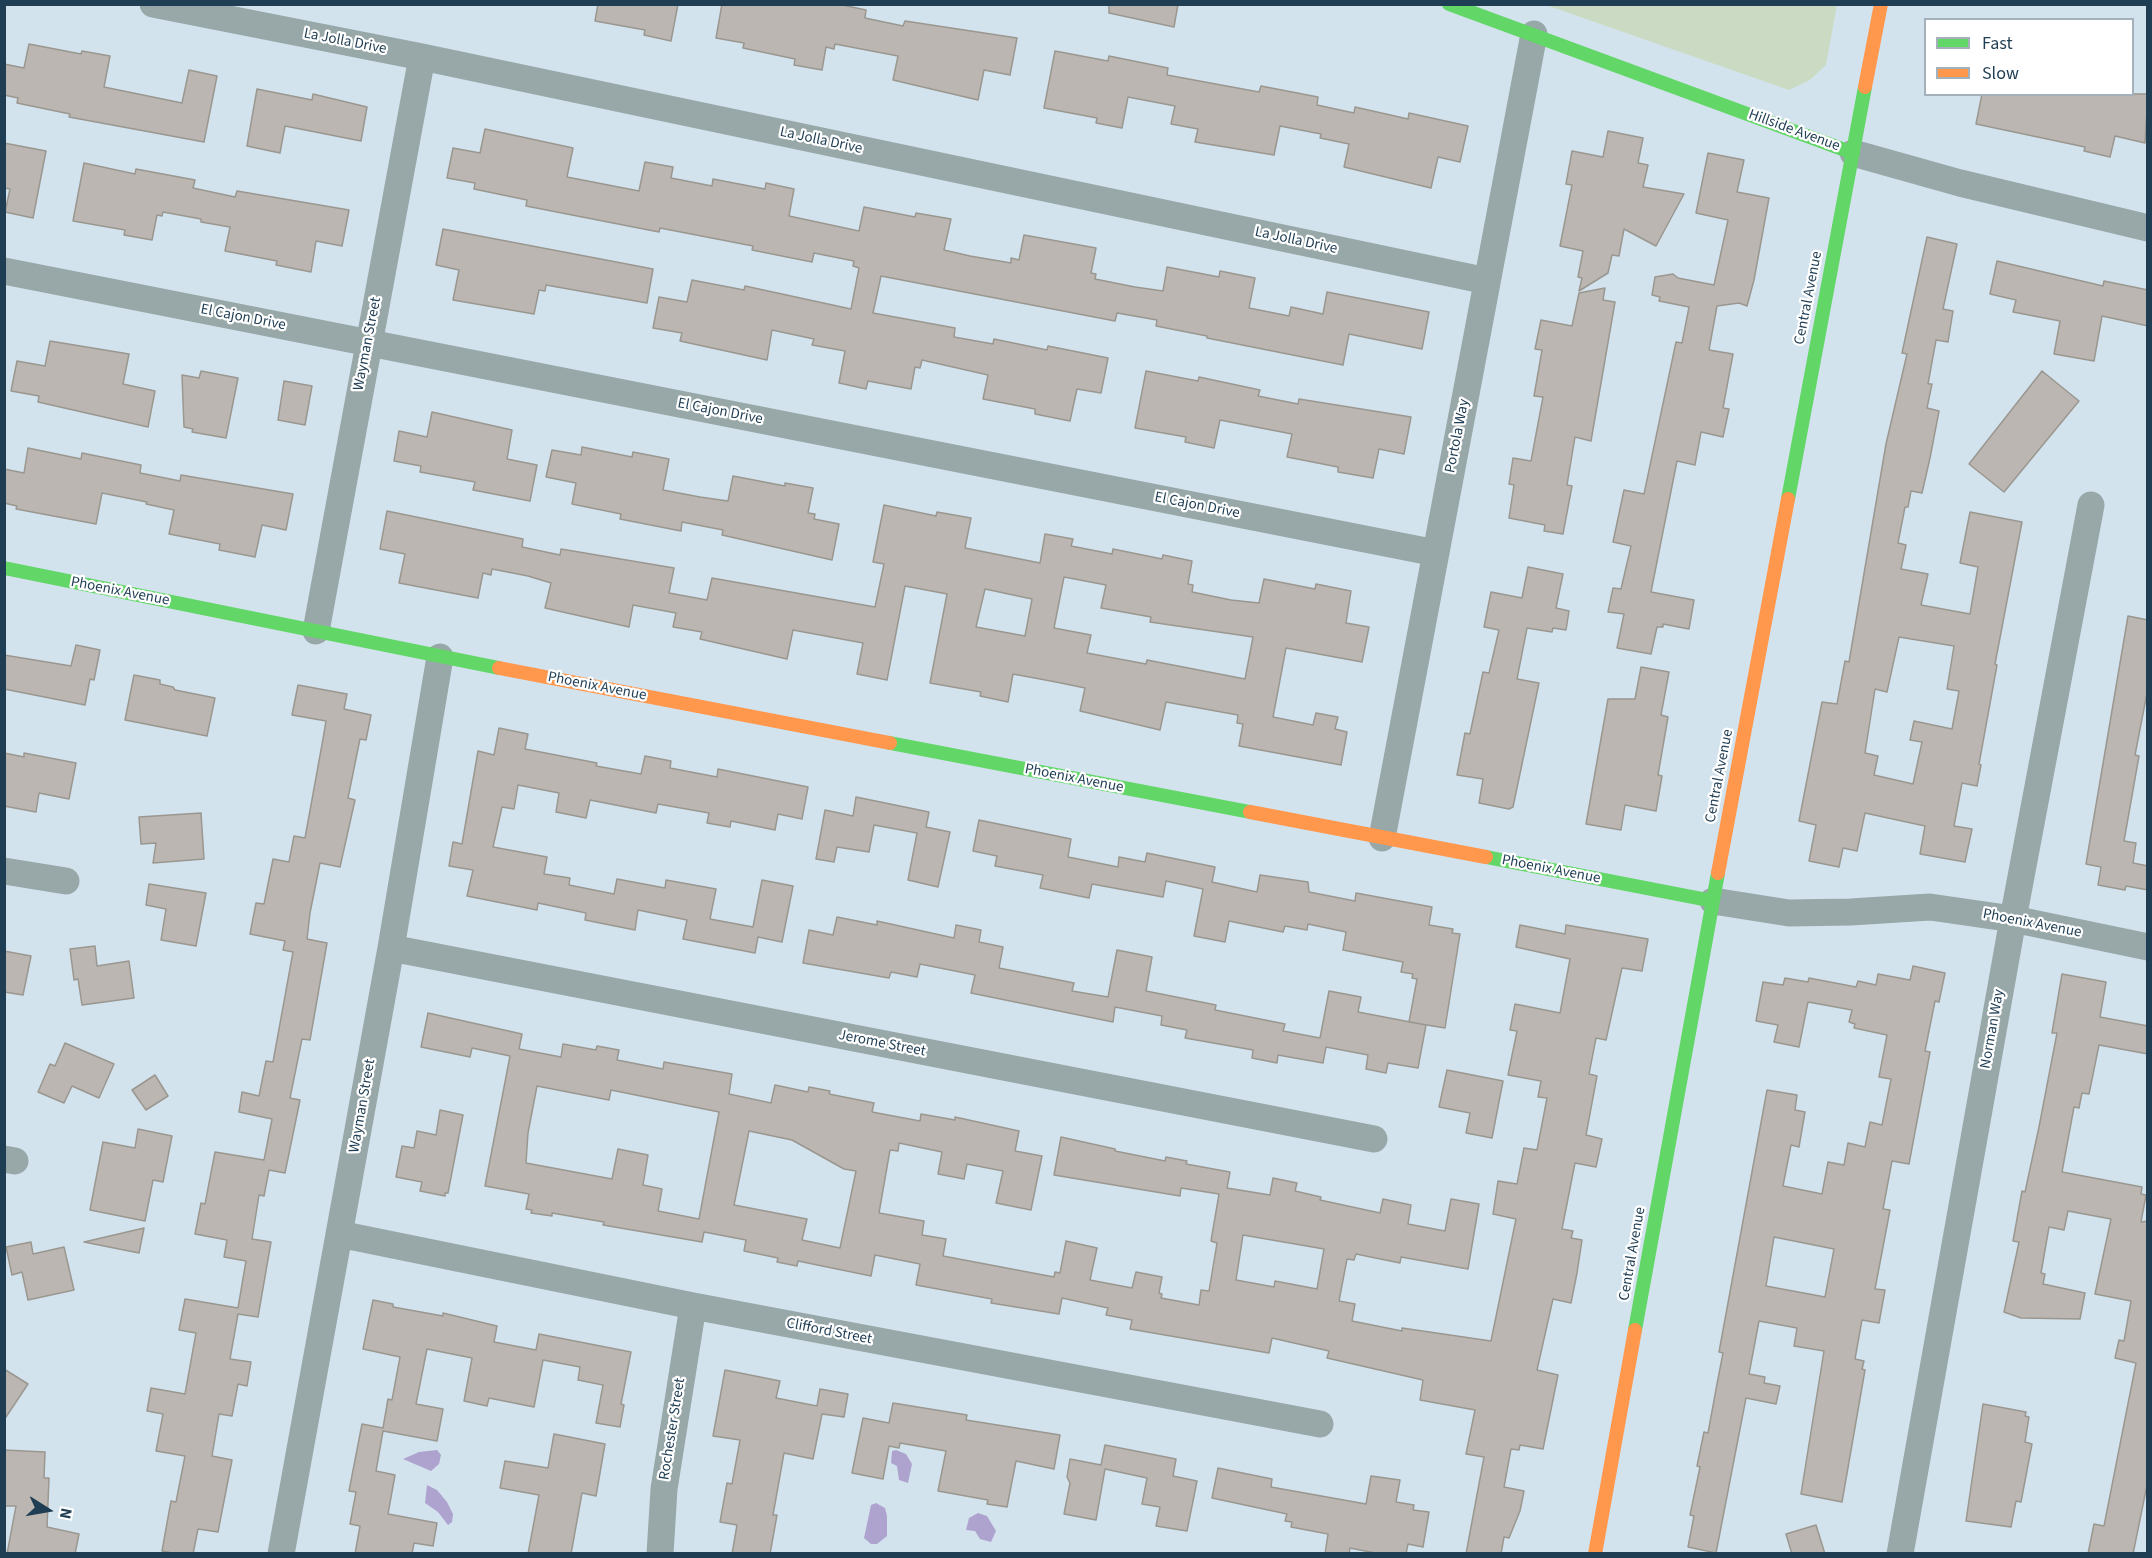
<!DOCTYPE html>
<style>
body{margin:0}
#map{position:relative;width:2152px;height:1558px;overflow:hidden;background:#d3e3ee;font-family:"Source Sans 3",sans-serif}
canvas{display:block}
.frame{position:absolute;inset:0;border:6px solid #1f3d53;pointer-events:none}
.legend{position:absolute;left:1924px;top:18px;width:210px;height:78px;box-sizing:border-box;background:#fff;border:2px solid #a5b1ba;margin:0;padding:8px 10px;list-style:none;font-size:18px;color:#1f3d53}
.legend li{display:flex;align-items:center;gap:12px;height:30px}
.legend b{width:30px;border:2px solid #a5b1ba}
.north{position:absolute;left:18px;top:1480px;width:60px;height:60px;-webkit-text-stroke:4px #fff;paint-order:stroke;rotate:101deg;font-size:16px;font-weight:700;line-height:24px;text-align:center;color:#1f3d53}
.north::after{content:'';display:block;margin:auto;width:21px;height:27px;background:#1f3d53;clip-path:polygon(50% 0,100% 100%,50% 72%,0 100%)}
</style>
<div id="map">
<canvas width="2152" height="1558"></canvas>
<div class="frame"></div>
<ul class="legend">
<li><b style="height:8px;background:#63d668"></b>Fast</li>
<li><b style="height:8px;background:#ff974d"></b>Slow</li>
</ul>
<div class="north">N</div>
</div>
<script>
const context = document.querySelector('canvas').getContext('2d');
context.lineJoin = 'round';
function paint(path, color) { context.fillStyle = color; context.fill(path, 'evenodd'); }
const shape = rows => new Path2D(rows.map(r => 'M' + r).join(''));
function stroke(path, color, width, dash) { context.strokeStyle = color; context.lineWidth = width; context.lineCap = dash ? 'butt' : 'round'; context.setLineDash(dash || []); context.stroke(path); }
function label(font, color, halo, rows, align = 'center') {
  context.font = font + ' "Source Sans 3",sans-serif'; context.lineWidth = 4.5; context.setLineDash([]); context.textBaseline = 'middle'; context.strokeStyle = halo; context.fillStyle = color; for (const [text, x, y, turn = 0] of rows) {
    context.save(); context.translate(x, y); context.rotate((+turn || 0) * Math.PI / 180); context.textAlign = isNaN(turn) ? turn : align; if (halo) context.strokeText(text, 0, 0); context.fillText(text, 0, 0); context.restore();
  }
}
paint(shape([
 [1546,5,1837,5,1826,65,1810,80,1789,90]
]), '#cbdbc3');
paint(shape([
 [437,1450,441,1455,439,1464,431,1471,403,1459,419,1452],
 [896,1450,906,1454,912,1464,908,1483,899,1480,897,1466,891,1463,892,1451],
 [427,1485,437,1490,447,1502,453,1514,452,1522,448,1525,438,1512,425,1503],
 [876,1503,885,1508,887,1516,887,1536,877,1544,871,1544,864,1538,871,1505],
 [978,1513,987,1516,996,1531,991,1542,980,1539,975,1531,966,1530,969,1518]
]), '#ada3ce');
const building = shape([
 [598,4,678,4,671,41,644,35,645,30,595,21,598,4],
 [722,4,838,4,866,10,865,18,903,26,905,21,1017,38,1010,75,984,70,978,100,893,80,898,56,835,44,834,49,826,47,822,70,794,65,795,59,743,48,744,43,716,38,722,4],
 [1109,4,1178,4,1174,27,1109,13,1109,4],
 [29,44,81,54,82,51,110,56,104,87,182,103,189,70,217,76,204,142,69,117,70,114,17,103,18,98,4,95,4,64,24,68,29,44],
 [1055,51,1108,61,1109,56,1168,68,1167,75,1259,92,1261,86,1318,97,1317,105,1354,113,1355,107,1408,119,1409,113,1468,126,1460,162,1438,157,1431,188,1344,167,1349,144,1320,138,1321,134,1280,126,1274,155,1195,142,1198,129,1171,124,1175,106,1128,97,1122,128,1096,123,1097,118,1044,108,1055,51],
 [257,89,312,100,313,94,367,107,361,141,285,126,280,153,247,146,257,89],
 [1982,94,2148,94,2145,143,2115,136,2110,157,2084,151,2085,147,1976,124,1982,94],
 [485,129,573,148,567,177,639,191,645,162,673,167,671,178,712,186,713,179,765,189,766,183,794,189,789,216,859,231,864,207,915,217,916,213,951,219,944,250,970,256,1011,263,1011,258,1019,260,1024,235,1096,248,1091,273,1096,274,1095,279,1135,287,1163,291,1167,267,1219,277,1220,271,1255,278,1249,308,1289,316,1291,307,1323,314,1327,292,1429,312,1422,349,1349,334,1343,365,1207,338,1207,336,1156,326,1157,320,1117,313,1115,321,881,276,873,313,955,328,954,337,993,344,994,339,1047,350,1048,346,1108,358,1101,393,1077,389,1070,421,1035,414,1035,409,983,399,988,375,922,360,920,368,915,367,911,389,868,381,866,389,839,383,845,351,812,345,814,339,772,330,767,360,680,341,682,333,653,328,659,297,687,302,692,280,744,290,745,286,851,309,859,268,853,266,854,261,814,253,812,262,752,250,753,246,660,228,659,232,526,206,527,200,474,189,475,183,447,178,453,148,480,153,485,129],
 [1608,131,1643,138,1638,163,1648,165,1643,187,1684,194,1656,246,1624,229,1619,256,1612,255,1608,273,1579,291,1582,278,1578,277,1583,251,1560,246,1572,185,1566,184,1572,151,1603,157,1608,131],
 [4,143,46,151,33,218,5,212,10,189,4,188,4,143],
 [1708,153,1744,160,1737,192,1769,198,1754,280,1747,306,1739,303,1717,306,1709,350,1733,354,1723,408,1729,409,1723,437,1701,432,1695,465,1677,461,1651,592,1694,600,1689,629,1663,624,1663,627,1657,627,1651,654,1617,648,1624,614,1608,612,1613,588,1621,589,1631,546,1613,542,1624,490,1644,494,1676,342,1682,343,1689,307,1659,301,1660,297,1652,295,1655,277,1673,274,1678,278,1714,285,1728,220,1696,213,1708,153],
 [84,163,135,174,136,169,195,180,193,188,235,197,237,191,349,210,342,246,316,241,311,272,276,265,277,261,225,251,230,227,201,222,201,219,163,212,162,216,157,215,152,240,124,235,125,230,73,221,84,163],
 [443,229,653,269,647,303,546,285,545,291,539,290,534,314,453,300,459,270,436,265,443,229],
 [1927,237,1957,244,1943,309,1953,311,1948,342,1936,340,1928,384,1932,384,1927,408,1939,411,1930,458,1922,493,1911,491,1908,507,1905,507,1898,543,1906,545,1901,569,1928,574,1921,605,1970,614,1978,567,1960,563,1970,512,2022,522,1995,664,1997,665,1979,764,1981,765,1977,786,1962,783,1954,826,1972,829,1965,862,1920,854,1925,826,1865,813,1857,851,1843,848,1839,867,1809,861,1816,825,1799,821,1822,702,1837,704,1845,661,1849,662,1886,444,1907,354,1902,353,1927,237],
 [1899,637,1954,646,1947,689,1959,691,1952,729,1914,721,1910,740,1922,742,1913,784,1874,775,1878,756,1865,753,1875,689,1887,692,1899,637],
 [1997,261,2103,286,2104,281,2148,290,2148,326,2102,316,2094,361,2054,354,2060,321,2013,312,2016,300,1990,294,1997,261],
 [1605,288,1603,300,1615,302,1591,441,1575,437,1567,485,1572,486,1563,534,1544,531,1545,525,1509,518,1514,485,1509,484,1513,458,1531,461,1543,397,1534,396,1542,350,1535,349,1541,320,1572,326,1579,293,1605,288],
 [50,341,129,354,123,384,155,391,148,427,38,402,39,396,11,391,17,361,45,366,50,341],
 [201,371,238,378,226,438,192,432,193,429,184,427,182,375,199,378,201,371],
 [1146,371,1198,381,1199,377,1260,390,1258,396,1298,404,1299,399,1411,417,1404,454,1379,449,1373,478,1338,472,1338,467,1287,457,1292,434,1220,420,1214,448,1185,442,1186,437,1135,428,1146,371],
 [2042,371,2079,401,2004,492,1969,464,2042,371],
 [284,381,312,386,305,425,278,420,284,381],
 [432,412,512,430,507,459,537,465,530,501,473,490,475,482,420,472,421,466,394,461,399,431,427,437,432,412],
 [582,447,632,457,633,452,669,459,663,490,700,497,728,501,733,476,785,486,785,483,813,488,808,513,815,514,814,519,839,524,832,560,722,535,723,530,682,522,681,531,620,519,621,514,572,504,576,483,546,477,552,450,581,455,582,447],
 [28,448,81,459,82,453,141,465,140,473,180,481,181,475,293,494,286,530,262,525,255,557,219,550,220,544,169,534,174,510,146,504,147,502,102,493,96,524,16,509,17,506,4,503,4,469,24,473,28,448],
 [884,505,936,516,937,512,971,518,965,548,1040,563,1045,534,1073,539,1071,546,1112,554,1113,549,1162,559,1163,555,1192,561,1188,584,1193,585,1192,592,1231,600,1259,603,1264,579,1315,589,1316,584,1351,591,1346,623,1369,627,1362,662,1286,648,1273,717,1313,725,1316,713,1338,717,1335,729,1347,732,1341,765,1239,746,1243,724,1237,723,1238,715,1166,702,1160,730,1080,711,1085,688,1056,682,1013,674,1008,702,980,696,981,692,930,683,947,594,905,586,887,680,857,674,863,643,793,630,787,659,700,639,702,632,673,627,676,613,633,605,629,627,545,608,551,583,528,576,492,569,491,575,483,573,478,598,399,583,405,554,380,549,387,511,523,539,522,547,560,555,561,549,674,568,669,593,707,600,712,578,875,607,884,564,873,562,884,505],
 [1064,577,1106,585,1101,608,1151,617,1150,622,1253,637,1245,679,1147,660,1146,664,1087,653,1091,635,1054,628,1064,577],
 [985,589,1032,599,1025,636,976,627,985,589],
 [1528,567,1563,574,1556,608,1569,611,1566,630,1553,628,1552,632,1527,628,1517,679,1539,683,1513,807,1509,809,1479,803,1483,779,1457,775,1465,733,1470,734,1483,672,1489,673,1499,630,1484,627,1491,592,1522,598,1528,567],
 [2128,616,2148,620,2148,688,2135,755,2139,756,2124,841,2136,843,2133,863,2148,866,2148,890,2126,886,2125,890,2098,885,2101,867,2086,864,2128,616],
 [76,645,100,650,94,680,90,679,85,705,4,689,4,655,71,666,76,645],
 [1641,667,1669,672,1661,715,1668,717,1658,775,1662,776,1656,811,1625,805,1621,830,1586,824,1608,699,1635,699,1641,667],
 [134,675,160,680,160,684,173,687,175,690,215,698,207,736,125,720,134,675],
 [298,685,347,694,344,709,371,715,366,740,360,739,348,798,355,800,340,867,320,863,310,913,307,939,327,943,310,1040,302,1039,290,1098,300,1100,285,1173,269,1170,264,1196,259,1195,252,1239,271,1242,258,1317,238,1314,230,1359,251,1362,247,1386,238,1384,232,1416,219,1414,212,1456,232,1460,218,1532,198,1529,193,1554,177,1554,162,1551,171,1501,176,1502,185,1456,156,1451,163,1414,147,1411,151,1388,185,1394,196,1333,179,1330,185,1299,238,1308,246,1261,224,1257,227,1240,195,1234,201,1203,205,1204,215,1152,264,1160,272,1119,239,1112,242,1092,259,1096,266,1061,273,1062,293,952,283,950,285,941,250,934,256,903,264,904,273,859,289,862,294,836,305,838,323,739,326,721,292,715,298,685],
 [499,728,528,734,525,749,597,763,596,766,641,774,645,756,671,761,670,768,717,777,718,769,808,787,802,819,778,814,775,830,731,821,730,827,707,823,709,813,658,804,656,813,590,800,586,818,556,812,559,793,518,785,514,809,502,807,493,847,547,857,544,874,570,878,569,885,614,894,617,879,665,888,666,880,716,889,710,919,753,927,762,880,793,886,782,942,758,937,755,953,683,939,687,920,638,910,635,930,585,920,586,913,538,903,537,910,467,896,473,870,449,866,453,842,462,844,478,751,494,755,499,728],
 [4,753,24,757,24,753,76,763,69,799,39,793,36,812,4,806,4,753],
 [856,797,929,812,926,827,950,832,938,887,908,880,917,833,874,825,869,852,837,847,834,862,816,859,825,810,853,816,856,797],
 [201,813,204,859,153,863,156,843,141,844,139,817,201,813],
 [979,820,1071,839,1068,857,1118,867,1119,857,1145,862,1147,853,1215,867,1212,882,1257,892,1260,875,1308,882,1309,892,1355,901,1356,893,1432,907,1429,925,1453,929,1452,933,1460,934,1445,1028,1409,1022,1417,979,1412,978,1413,974,1401,972,1403,962,1343,950,1346,932,1308,924,1307,930,1285,926,1283,932,1229,921,1225,942,1194,936,1203,889,1166,881,1163,897,1092,884,1089,898,1040,888,1043,875,995,866,997,856,973,851,979,820],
 [149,884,206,893,196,946,161,940,166,909,146,905,149,884],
 [837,917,877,925,877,921,954,938,956,925,981,930,979,942,1003,947,999,968,1074,983,1072,991,1108,997,1117,950,1152,957,1146,991,1216,1005,1215,1010,1285,1024,1283,1031,1320,1038,1329,991,1361,997,1358,1012,1426,1025,1418,1068,1388,1063,1386,1073,1366,1069,1368,1055,1326,1047,1323,1063,1278,1055,1277,1063,1252,1058,1253,1050,1185,1038,1187,1030,1161,1025,1162,1016,1115,1007,1113,1022,971,993,975,975,920,964,917,977,891,972,889,978,803,963,809,930,833,935,837,917],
 [1520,925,1565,934,1566,925,1648,939,1642,971,1622,968,1606,1040,1596,1038,1589,1074,1597,1076,1586,1135,1602,1139,1596,1167,1575,1163,1562,1229,1573,1231,1571,1238,1582,1240,1577,1273,1571,1303,1553,1299,1537,1370,1558,1375,1543,1449,1520,1445,1519,1450,1511,1449,1504,1487,1524,1491,1520,1511,1509,1538,1504,1537,1501,1554,1466,1554,1484,1457,1466,1454,1475,1410,1420,1400,1423,1380,1327,1358,1329,1351,1272,1338,1269,1353,1130,1329,1132,1320,1106,1315,1108,1308,1062,1298,1059,1314,991,1303,992,1299,916,1285,920,1264,875,1255,871,1276,798,1261,797,1266,777,1262,778,1258,744,1251,746,1240,704,1232,702,1242,603,1225,604,1222,552,1213,552,1216,531,1213,532,1210,526,1209,529,1194,485,1186,510,1056,472,1048,470,1057,421,1047,428,1013,522,1034,519,1049,561,1057,563,1044,596,1050,597,1046,619,1050,617,1060,663,1069,664,1062,732,1074,729,1094,771,1103,775,1085,808,1092,809,1087,830,1091,829,1094,874,1103,872,1112,920,1121,921,1114,955,1120,955,1117,1019,1131,1015,1151,1042,1156,1031,1210,996,1203,1003,1171,967,1164,964,1179,938,1174,942,1152,899,1143,898,1151,890,1150,879,1213,924,1221,922,1235,946,1239,943,1256,1054,1277,1055,1272,1060,1273,1066,1241,1097,1248,1090,1280,1132,1288,1136,1272,1162,1277,1159,1293,1162,1294,1161,1298,1199,1305,1201,1290,1209,1291,1217,1243,1211,1241,1219,1194,1181,1188,1180,1196,1054,1175,1061,1137,1115,1149,1115,1151,1165,1161,1166,1157,1187,1161,1186,1164,1230,1172,1227,1188,1270,1195,1273,1178,1297,1183,1295,1191,1321,1197,1320,1200,1380,1213,1383,1199,1411,1205,1408,1224,1445,1231,1451,1199,1479,1204,1468,1269,1401,1257,1400,1263,1356,1254,1354,1260,1347,1259,1339,1301,1355,1304,1352,1321,1402,1331,1402,1328,1491,1341,1516,1219,1493,1214,1498,1181,1517,1184,1524,1148,1537,1150,1547,1098,1538,1097,1541,1081,1508,1075,1517,1031,1510,1030,1515,1004,1560,1013,1570,959,1516,947,1520,925],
 [537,1086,609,1100,611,1090,719,1112,699,1219,658,1211,662,1189,643,1185,648,1155,618,1149,612,1179,526,1163,528,1133,537,1086],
 [749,1131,792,1140,844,1169,856,1171,840,1248,802,1240,807,1219,734,1205,749,1131],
 [1243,1235,1324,1249,1317,1289,1275,1281,1274,1287,1236,1280,1243,1235],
 [95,946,97,966,129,961,134,998,82,1005,78,979,74,980,70,949,95,946],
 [4,951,31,956,23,995,4,992,4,951],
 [1913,966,1945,973,1939,1002,1935,1001,1925,1051,1930,1052,1909,1164,1892,1161,1883,1209,1890,1210,1875,1289,1885,1290,1879,1323,1862,1320,1855,1359,1864,1361,1862,1369,1865,1370,1842,1502,1801,1494,1824,1351,1794,1346,1797,1328,1759,1321,1749,1374,1765,1377,1764,1383,1780,1386,1776,1404,1746,1398,1716,1553,1688,1547,1694,1516,1690,1515,1700,1467,1697,1466,1704,1432,1708,1433,1717,1384,1723,1353,1719,1352,1767,1090,1797,1095,1795,1110,1805,1112,1799,1147,1791,1145,1783,1186,1822,1194,1828,1162,1844,1165,1848,1143,1865,1147,1870,1122,1882,1125,1891,1079,1879,1077,1887,1035,1854,1028,1855,1024,1849,1022,1852,1010,1808,1002,1799,1047,1774,1042,1778,1025,1756,1021,1763,982,1783,985,1785,978,1808,982,1809,978,1856,987,1858,981,1876,985,1878,974,1910,980,1913,966],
 [1774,1237,1834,1249,1825,1297,1766,1286,1774,1237],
 [2062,974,2106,982,2100,1017,2148,1026,2148,1054,2099,1045,2089,1094,2082,1093,2079,1108,2074,1107,2062,1172,2142,1187,2141,1194,2146,1195,2141,1222,2148,1221,2148,1480,2133,1554,2088,1554,2094,1524,2104,1526,2136,1363,2115,1358,2119,1340,2124,1341,2131,1301,2095,1294,2111,1219,2068,1211,2064,1230,2049,1227,2041,1273,2045,1274,2043,1284,2085,1293,2080,1319,2021,1318,2004,1312,2019,1242,2013,1241,2022,1191,2025,1192,2039,1127,2057,1033,2052,1033,2062,974],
 [65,1043,114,1064,99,1098,72,1086,64,1103,38,1092,50,1064,55,1066,65,1043],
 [1447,1070,1503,1081,1492,1138,1466,1133,1470,1113,1439,1107,1447,1070],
 [155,1075,168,1096,146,1110,132,1090,155,1075],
 [440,1110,463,1115,448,1193,445,1193,445,1196,420,1191,422,1182,396,1177,402,1146,414,1148,417,1131,436,1135,440,1110],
 [138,1129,172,1136,163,1182,153,1180,145,1221,90,1210,103,1142,135,1148,138,1129],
 [144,1228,139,1253,84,1242,144,1228],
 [31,1242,33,1254,64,1247,74,1290,28,1300,22,1272,12,1275,6,1247,31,1242],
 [373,1300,393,1304,393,1307,443,1316,443,1313,497,1326,494,1342,536,1350,539,1334,631,1352,621,1404,624,1405,620,1427,596,1423,603,1385,578,1380,580,1367,543,1360,534,1407,489,1398,487,1406,464,1401,472,1358,427,1349,416,1404,443,1409,437,1441,383,1431,376,1471,395,1475,388,1514,437,1523,433,1546,414,1543,412,1554,355,1554,360,1526,350,1524,356,1492,349,1491,362,1424,383,1428,388,1399,392,1400,400,1357,363,1349,373,1300],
 [4,1369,28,1384,4,1420,4,1369],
 [725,1370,780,1381,776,1398,817,1406,820,1389,848,1394,844,1417,822,1414,813,1459,784,1453,773,1515,777,1515,770,1554,732,1554,737,1525,720,1522,727,1483,732,1484,740,1440,713,1436,725,1370],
 [893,1403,967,1415,966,1420,1060,1435,1054,1469,1016,1461,1007,1507,987,1504,988,1500,938,1491,946,1451,900,1443,899,1448,889,1446,883,1479,852,1473,863,1418,889,1423,893,1403],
 [1983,1404,2026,1412,2025,1416,2029,1417,2025,1442,2032,1444,2021,1502,2016,1501,2011,1527,1966,1521,1983,1404],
 [554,1434,605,1444,596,1496,582,1493,571,1554,528,1554,539,1495,500,1488,505,1461,548,1468,554,1434],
 [1105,1445,1176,1459,1173,1476,1197,1481,1187,1531,1156,1526,1160,1507,1142,1504,1147,1478,1105,1469,1096,1520,1064,1514,1070,1483,1067,1477,1070,1459,1101,1465,1105,1445],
 [4,1450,45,1452,44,1478,49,1478,47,1527,79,1534,75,1554,7,1554,16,1506,4,1506,4,1450],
 [1218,1468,1272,1479,1271,1487,1366,1504,1371,1476,1400,1480,1396,1502,1414,1505,1413,1510,1429,1512,1423,1547,1408,1544,1406,1554,1380,1554,1350,1548,1349,1554,1325,1554,1328,1534,1291,1527,1292,1522,1285,1521,1287,1514,1212,1498,1218,1468],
 [1816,1525,1825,1554,1792,1554,1786,1534,1816,1525]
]);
paint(building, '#bbb6b1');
stroke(building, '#9a9790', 1.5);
stroke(shape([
 [153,4,422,57,1487,281],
 [1853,153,1960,183,2148,228],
 [4,271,1436,553],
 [316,631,422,57],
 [1382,838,1534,34],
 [4,871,66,881],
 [1713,901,1789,913,1851,912,1930,907,2013,919,2148,947],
 [391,948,1374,1139],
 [4,1159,15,1161],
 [339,1234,693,1306,1320,1424],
 [281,1554,391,948,440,657],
 [660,1554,664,1489,693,1306],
 [1900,1554,2013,919,2091,505]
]), '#98a7a8', 27);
stroke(shape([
 [1449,4,1853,153],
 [1788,499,1865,87],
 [4,568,499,668],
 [890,743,1250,812],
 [1486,857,1713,901],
 [1635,1330,1718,873]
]), '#63d668', 14);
stroke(shape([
 [1865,87,1881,4],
 [499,668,890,743],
 [1250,812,1486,857],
 [1718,873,1788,499],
 [1595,1554,1635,1330]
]), '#ff974d', 14);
label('15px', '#1f3d53', '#fff', [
 ["La Jolla Drive",345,42,11],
 ["Hillside Avenue",1794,131,20],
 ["La Jolla Drive",821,141,12],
 ["La Jolla Drive",1296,241,12],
 ["Central Avenue",1809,298,-79],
 ["El Cajon Drive",243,318,11],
 ["Wayman Street",368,344,-79],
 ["El Cajon Drive",720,412,11],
 ["Portola Way",1458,436,-79],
 ["El Cajon Drive",1197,506,11],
 ["Phoenix Avenue",120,592,11],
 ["Phoenix Avenue",597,687,11],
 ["Central Avenue",1720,776,-79],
 ["Phoenix Avenue",1074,779,11],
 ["Phoenix Avenue",1551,870,11],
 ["Phoenix Avenue",2032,924,11],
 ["Norman Way",1993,1029,-80],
 ["Jerome Street",882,1044,11],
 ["Wayman Street",363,1106,-80],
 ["Central Avenue",1633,1254,-80],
 ["Clifford Street",829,1332,11],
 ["Rochester Street",673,1429,-81]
]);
</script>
